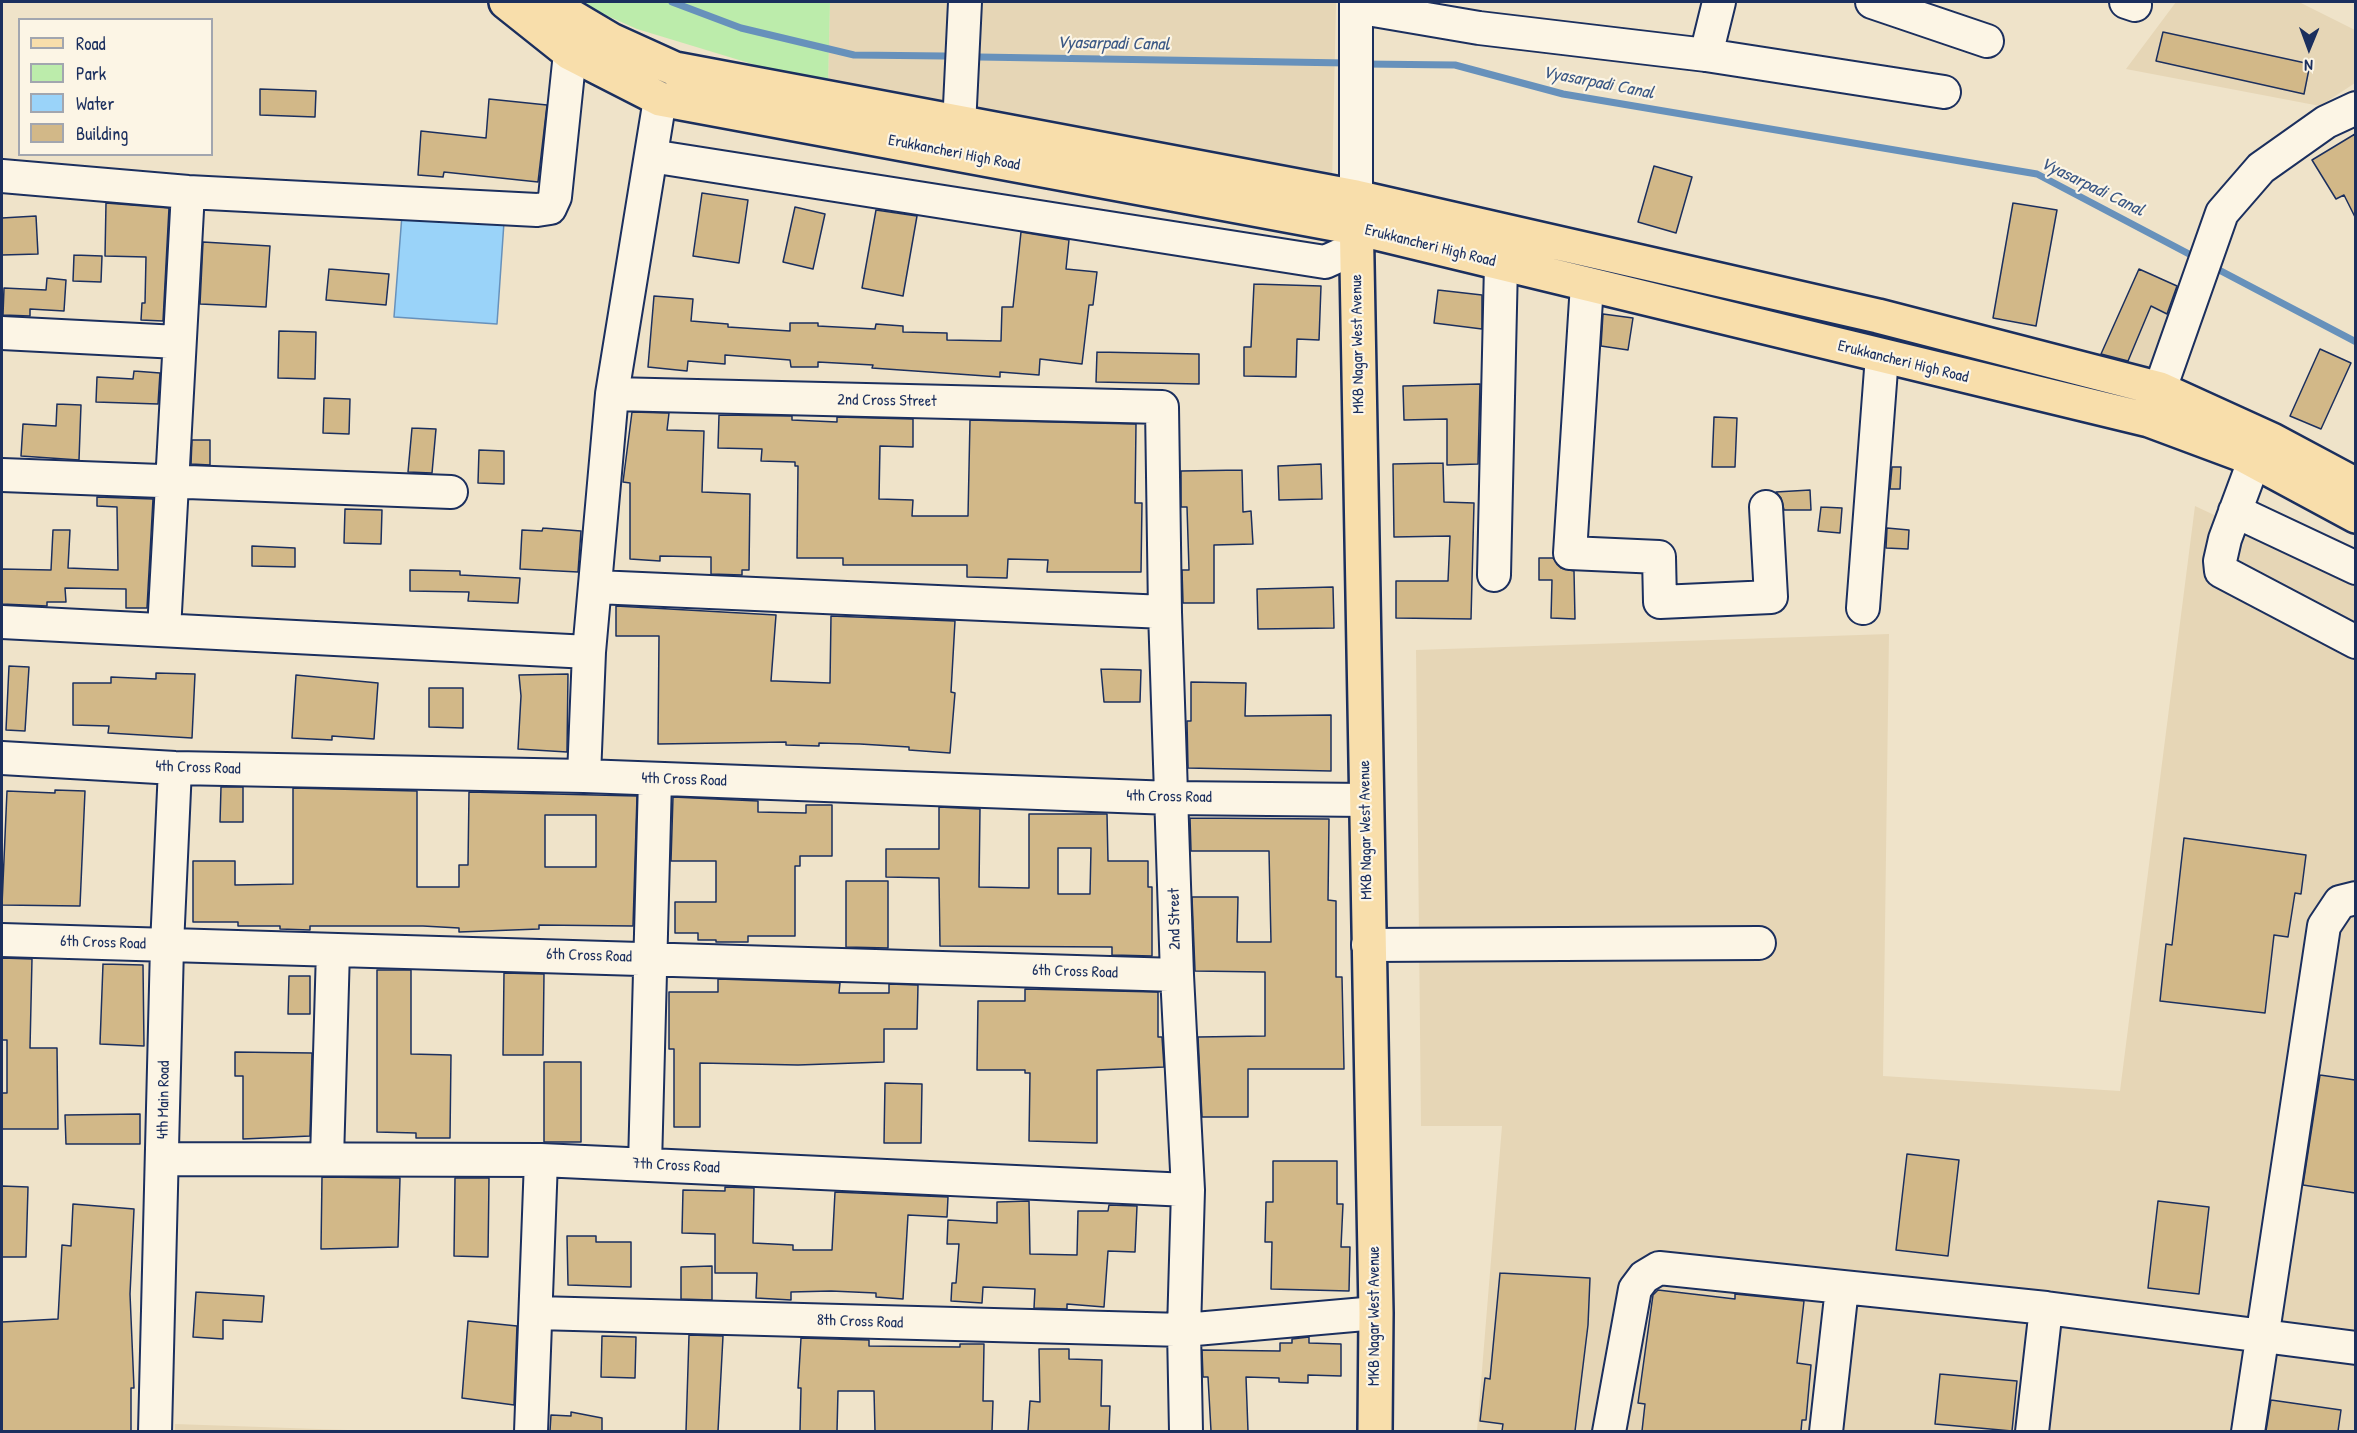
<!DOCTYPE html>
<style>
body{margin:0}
#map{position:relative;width:2357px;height:1433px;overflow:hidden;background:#efe3c9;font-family:"Patrick Hand",sans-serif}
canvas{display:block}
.frame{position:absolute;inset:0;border:3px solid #1b2f5e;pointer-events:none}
.legend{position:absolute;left:18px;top:18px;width:195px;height:138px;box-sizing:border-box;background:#fcf5e5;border:2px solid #a2a6af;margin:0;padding:8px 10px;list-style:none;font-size:18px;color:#1b2f5e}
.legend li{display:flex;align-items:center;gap:12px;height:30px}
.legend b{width:30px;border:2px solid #a2a6af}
.north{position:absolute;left:2279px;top:18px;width:60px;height:60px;-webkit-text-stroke:4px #fcf5e5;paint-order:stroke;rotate:181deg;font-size:16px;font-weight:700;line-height:24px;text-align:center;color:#1b2f5e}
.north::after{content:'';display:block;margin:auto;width:21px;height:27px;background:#1b2f5e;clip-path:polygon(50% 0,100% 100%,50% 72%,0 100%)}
</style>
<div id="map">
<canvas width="2357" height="1433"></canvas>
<div class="frame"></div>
<ul class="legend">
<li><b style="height:8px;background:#f8deab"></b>Road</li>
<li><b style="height:16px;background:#bcecab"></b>Park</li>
<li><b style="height:16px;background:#9ad3f9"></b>Water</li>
<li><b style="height:16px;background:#d2b888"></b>Building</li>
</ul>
<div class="north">N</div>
</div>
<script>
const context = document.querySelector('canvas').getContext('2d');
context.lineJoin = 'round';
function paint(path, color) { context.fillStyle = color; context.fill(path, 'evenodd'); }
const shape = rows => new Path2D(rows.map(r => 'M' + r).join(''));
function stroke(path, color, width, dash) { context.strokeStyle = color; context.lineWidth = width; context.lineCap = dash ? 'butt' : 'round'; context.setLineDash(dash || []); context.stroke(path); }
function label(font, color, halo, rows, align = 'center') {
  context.font = font + ' "Patrick Hand",sans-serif'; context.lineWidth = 4.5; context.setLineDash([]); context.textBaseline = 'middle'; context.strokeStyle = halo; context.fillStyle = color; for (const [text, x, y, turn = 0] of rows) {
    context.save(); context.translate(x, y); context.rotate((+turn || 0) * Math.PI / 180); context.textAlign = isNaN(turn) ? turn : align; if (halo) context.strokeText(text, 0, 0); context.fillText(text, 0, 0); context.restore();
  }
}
paint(shape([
 [830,2,1336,2,1332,186,828,87],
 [2176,2,2299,2,2355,30,2355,83,2320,106,2126,69],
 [2139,269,2189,291,2151,377,2101,355],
 [2195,506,2355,581,2355,1431,1477,1431,1502,1126,1421,1126,1416,650,1889,634,1883,1076,2120,1091],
 [175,1424,376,1431,175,1432]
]), '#e6d6b6');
paint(shape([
 [576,2,830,2,828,87,637,29]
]), '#bcecab');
const water = shape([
 [402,215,504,222,497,324,394,317,402,215]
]);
paint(water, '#9ad3f9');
stroke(water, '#6791bb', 1.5);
stroke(shape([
 [672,2,741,28,854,55,944,56],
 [979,57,1347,63],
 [1364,64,1455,65,1563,94,2037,174,2189,254],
 [2221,271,2356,342]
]), '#6791bb', 7);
const building = shape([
 [2163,32,2310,64,2304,94,2156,61,2163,32],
 [260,89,316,91,315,117,260,115,260,89],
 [489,99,547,105,538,182,444,172,443,177,418,175,421,131,486,138,489,99],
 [2355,134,2355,217,2344,195,2336,199,2312,160,2355,134],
 [1654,166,1692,177,1676,233,1638,222,1654,166],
 [702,193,748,200,739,263,693,256,702,193],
 [106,203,169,208,163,321,141,320,142,303,145,303,146,257,105,256,106,203],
 [2013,203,2057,210,2036,326,1993,318,2013,203],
 [795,207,825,214,813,269,783,262,795,207],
 [876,210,917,216,903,296,862,288,876,210],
 [36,216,38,254,2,255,2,218,36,216],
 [1021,232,1069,240,1066,269,1097,272,1093,305,1089,305,1082,364,1040,359,1039,375,1000,372,1000,377,872,368,873,365,818,362,818,367,791,367,790,360,725,355,725,364,688,361,687,371,648,367,654,296,693,299,691,321,728,324,728,327,790,331,790,323,818,323,818,326,875,329,876,324,903,326,903,332,947,333,947,340,1001,341,1002,307,1013,307,1021,232],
 [203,242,270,246,266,307,200,304,203,242],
 [74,255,102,256,101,282,73,281,74,255],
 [329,269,389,274,386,305,326,300,329,269],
 [2139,269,2177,286,2167,314,2151,306,2128,361,2101,354,2139,269],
 [47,278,66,280,64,311,30,309,30,316,3,315,4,288,46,290,47,278],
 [1254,284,1321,286,1319,340,1297,339,1296,377,1244,376,1244,347,1251,347,1254,284],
 [1438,290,1482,295,1482,329,1434,323,1438,290],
 [1603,314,1633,318,1628,350,1601,346,1603,314],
 [279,331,316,332,315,379,278,378,279,331],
 [2320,349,2351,363,2321,429,2290,416,2320,349],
 [1097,352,1199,354,1199,384,1096,382,1097,352],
 [134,371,160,373,158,404,96,402,97,377,133,379,134,371],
 [1480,384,1478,464,1447,465,1447,419,1404,420,1403,386,1480,384],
 [324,398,350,399,349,434,323,433,324,398],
 [57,404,81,405,79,460,21,456,23,424,56,426,57,404],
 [632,412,669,413,667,430,704,431,702,492,750,494,749,570,742,570,742,575,711,574,711,557,660,556,660,561,630,559,630,483,623,482,632,412],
 [719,415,792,416,792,420,837,422,837,417,913,419,913,447,880,446,879,499,913,500,912,516,968,516,970,420,1136,424,1135,503,1142,503,1141,572,1047,572,1048,560,1008,559,1007,578,967,577,967,565,843,565,843,558,797,558,798,466,795,466,795,462,761,461,762,449,718,448,719,415],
 [1714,417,1737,418,1735,467,1712,467,1714,417],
 [412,428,436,429,432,473,408,472,412,428],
 [192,440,210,440,210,465,191,464,192,440],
 [479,450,504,451,504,484,478,483,479,450],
 [1443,463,1444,502,1474,503,1471,619,1396,618,1396,581,1448,581,1450,536,1394,537,1393,464,1443,463],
 [1321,464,1322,499,1279,500,1278,466,1321,464],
 [1892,467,1901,467,1900,489,1890,489,1892,467],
 [1242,470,1243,512,1251,511,1253,544,1214,545,1214,603,1183,603,1182,570,1189,570,1187,507,1181,507,1181,471,1242,470],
 [1810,490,1811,510,1784,510,1781,498,1776,492,1810,490],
 [97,497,153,499,147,608,126,608,126,589,65,588,66,602,47,602,47,606,2,604,2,569,51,570,53,530,70,530,68,568,118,570,117,507,97,506,97,497],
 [1821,507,1842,508,1840,533,1818,531,1821,507],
 [345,509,382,510,381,544,344,543,345,509],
 [543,528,581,531,578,572,520,569,522,530,542,531,543,528],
 [1887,528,1909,530,1908,549,1886,548,1887,528],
 [252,546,295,548,295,567,252,566,252,546],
 [1539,558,1553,558,1561,568,1574,571,1575,619,1551,618,1552,580,1539,580,1539,558],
 [410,570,460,571,460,575,520,578,518,603,468,601,469,592,410,591,410,570],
 [1333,587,1334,628,1258,629,1257,589,1333,587],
 [616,606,776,615,771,681,776,681,830,683,831,616,955,621,951,692,955,693,950,753,909,750,909,747,860,744,819,743,819,746,786,745,786,742,658,744,659,636,616,636,616,606],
 [9,666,29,667,25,731,6,730,9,666],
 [1101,669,1141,670,1140,702,1104,702,1101,669],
 [156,673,195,674,192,738,108,733,109,726,73,725,73,683,111,683,111,677,156,679,156,673],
 [568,674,567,752,518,749,521,696,519,675,568,674],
 [296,675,378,683,374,739,332,736,332,740,292,738,296,675],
 [1191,682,1246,683,1245,716,1331,715,1331,771,1188,768,1187,721,1191,721,1191,682],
 [429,688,463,688,463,728,429,727,429,688],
 [221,787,243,787,243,822,220,822,221,787],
 [293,788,417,791,417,887,459,887,459,865,468,865,469,792,637,796,633,926,539,925,539,929,459,932,459,928,423,926,310,926,310,930,280,929,280,926,238,926,238,922,193,922,193,861,235,861,235,885,293,884,293,788],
 [545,815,596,815,596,867,545,867,545,815],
 [55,790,85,791,80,906,2,905,7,791,55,793,55,790],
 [673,797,758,801,758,812,806,813,806,805,832,805,832,856,800,856,800,866,795,866,795,936,748,936,748,942,716,942,716,940,698,940,698,933,675,933,675,902,716,902,716,861,671,861,673,797],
 [939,807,980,809,979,887,1029,888,1029,814,1107,814,1108,861,1148,861,1148,887,1152,887,1152,956,1112,955,1112,947,940,946,939,878,886,877,886,849,939,849,939,807],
 [1058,848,1091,848,1090,894,1058,894,1058,848],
 [1190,818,1329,819,1328,900,1336,901,1336,977,1342,977,1344,1069,1248,1069,1248,1117,1202,1117,1198,1037,1265,1036,1265,972,1195,971,1192,897,1238,897,1237,942,1271,942,1269,851,1191,851,1190,818],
 [2184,838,2306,855,2301,894,2295,893,2288,937,2274,935,2265,1013,2160,1001,2166,944,2172,945,2184,838],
 [846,881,888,881,888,948,846,947,846,881],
 [2,958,32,959,30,1048,57,1048,58,1129,2,1129,2,1093,7,1093,7,1040,2,1040,2,958],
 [103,964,143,965,144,1046,100,1044,103,964],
 [377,970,411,970,411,1054,451,1055,450,1138,416,1138,416,1133,377,1132,377,970],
 [504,973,544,974,543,1055,503,1055,504,973],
 [289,976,310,976,310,1014,288,1014,289,976],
 [718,979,840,983,839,993,889,993,889,984,918,985,917,1029,884,1029,884,1062,798,1065,700,1063,700,1127,674,1127,674,1049,669,1049,669,992,718,992,718,979],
 [1025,989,1158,992,1158,1037,1162,1037,1164,1067,1097,1070,1097,1143,1029,1141,1030,1073,1025,1073,1025,1070,977,1070,978,1001,1025,1001,1025,989],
 [235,1052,312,1053,310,1136,243,1139,243,1076,235,1076,235,1052],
 [544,1062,581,1062,581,1142,544,1142,544,1062],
 [2320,1075,2355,1080,2355,1193,2303,1185,2320,1075],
 [885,1083,922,1084,921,1143,884,1143,885,1083],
 [140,1114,140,1144,66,1144,65,1115,140,1114],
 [1907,1154,1959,1160,1948,1256,1896,1250,1907,1154],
 [1273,1161,1337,1161,1337,1204,1343,1204,1341,1247,1350,1247,1349,1291,1271,1289,1272,1242,1265,1242,1266,1202,1273,1202,1273,1161],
 [322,1177,400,1178,398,1247,321,1249,322,1177],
 [455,1178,489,1178,488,1257,454,1256,455,1178],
 [2,1186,28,1187,26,1257,2,1257,2,1186],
 [725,1187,754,1188,753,1243,793,1245,793,1250,832,1250,835,1192,948,1197,947,1217,908,1215,903,1299,876,1297,876,1293,831,1291,791,1292,791,1300,756,1298,757,1273,715,1273,715,1234,682,1233,683,1190,725,1191,725,1187],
 [1029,1201,1030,1254,1077,1255,1078,1211,1108,1211,1109,1205,1137,1206,1135,1252,1108,1251,1104,1307,1067,1304,1067,1309,1034,1308,1035,1289,983,1287,982,1303,951,1301,952,1283,956,1283,959,1244,947,1244,948,1220,997,1223,997,1202,1029,1201],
 [2158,1201,2209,1207,2199,1294,2148,1288,2158,1201],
 [73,1204,134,1209,130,1294,134,1388,131,1388,131,1431,2,1431,2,1322,58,1319,62,1245,71,1246,73,1204],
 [567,1236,596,1236,596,1242,631,1242,631,1287,568,1285,567,1236],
 [712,1266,712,1300,681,1299,681,1267,712,1266],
 [1500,1273,1590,1278,1588,1325,1575,1431,1502,1431,1503,1424,1480,1421,1485,1378,1490,1379,1500,1273],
 [1658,1290,1735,1299,1735,1294,1804,1301,1797,1363,1811,1365,1806,1420,1802,1420,1801,1431,1642,1431,1645,1404,1638,1403,1653,1295,1658,1290],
 [196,1292,264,1296,262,1322,223,1320,223,1339,193,1337,196,1292],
 [468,1321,517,1326,514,1405,462,1398,468,1321],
 [689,1335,723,1336,718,1431,686,1431,689,1335],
 [602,1336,636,1337,635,1378,601,1377,602,1336],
 [1309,1337,1309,1343,1341,1344,1341,1376,1308,1375,1308,1383,1279,1382,1279,1378,1246,1377,1248,1431,1211,1431,1208,1377,1203,1377,1202,1350,1280,1351,1280,1343,1292,1343,1292,1339,1309,1337],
 [801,1338,869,1340,869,1346,960,1347,960,1344,984,1344,983,1401,993,1401,992,1431,875,1431,874,1391,838,1391,837,1431,800,1431,801,1388,798,1388,801,1338],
 [1039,1349,1069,1349,1069,1359,1102,1360,1101,1406,1110,1406,1109,1431,1028,1431,1030,1401,1040,1402,1039,1349],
 [1940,1374,2017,1381,2012,1431,1935,1424,1940,1374],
 [2271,1400,2341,1410,2338,1431,2266,1431,2271,1400],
 [571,1412,602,1418,602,1431,550,1431,551,1415,571,1416,571,1412]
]);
paint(building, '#d2b888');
stroke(building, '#1b2f5e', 1.5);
const minor = shape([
 [1872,2,1987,41],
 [2126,2,2135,5],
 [1356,7,1479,28,1706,55,1944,92],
 [1706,55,1719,2],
 [958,147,965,2],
 [651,156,1325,262,1356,248],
 [2,176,188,192,537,210,550,208,555,197,570,53],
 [1356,197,1356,2],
 [1587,284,1570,553,1659,557,1660,602,1771,597,1766,507],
 [2,333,178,342],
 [2160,389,2222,213,2261,168,2326,122,2356,108],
 [612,394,1162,407,1165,612,1177,975,1188,1190,1184,1330,1186,1432],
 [2254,461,2225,539,2220,561,2221,571,2356,642],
 [2,475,451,492],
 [2235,511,2356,568],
 [1494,575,1501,264],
 [596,587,1165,612],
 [1863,608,1882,356],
 [2,622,589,652],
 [164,630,188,192],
 [2,758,175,768,584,776,1172,798,1366,800],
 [584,776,589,652,612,394,660,99],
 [2,940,1177,975],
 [1368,945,1759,943],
 [163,1159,541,1160,1188,1190],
 [327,1159,333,950],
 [645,1165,655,779],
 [536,1313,1184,1330,1376,1313],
 [155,1432,167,946,175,768],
 [531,1432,541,1160],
 [1609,1432,1635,1289,1644,1277,1659,1268,2046,1308,2356,1348],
 [1826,1432,1842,1288],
 [2032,1432,2046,1308],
 [2248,1432,2324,926,2340,902,2356,898]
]);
const major = shape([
 [506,2,570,53,660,99,1356,228,2149,420,2243,455,2356,516],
 [547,2,611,40,675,69,1356,197,1878,316,2160,389,2272,440,2356,485],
 [1356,208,1376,1313,1375,1432]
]);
stroke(minor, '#1b2f5e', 36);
stroke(major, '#1b2f5e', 38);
stroke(minor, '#fcf5e5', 32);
stroke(major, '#f8deab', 33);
label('16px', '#1b2f5e', '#fcf5e5', [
 ["Erukkancheri High Road",954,153,11],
 ["Erukkancheri High Road",1430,246,14],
 ["MKB Nagar West Avenue",1358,344,-91],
 ["Erukkancheri High Road",1903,362,14],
 ["2nd Cross Street",887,401,1],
 ["4th Cross Road",198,768,2],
 ["4th Cross Road",684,780,2],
 ["4th Cross Road",1169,797,1],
 ["MKB Nagar West Avenue",1366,830,-91],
 ["2nd Street",1175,919,-91],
 ["6th Cross Road",103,943,2],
 ["6th Cross Road",589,956,2],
 ["6th Cross Road",1075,972,2],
 ["4th Main Road",164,1100,-89],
 ["7th Cross Road",676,1166,3],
 ["MKB Nagar West Avenue",1375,1316,-90],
 ["8th Cross Road",860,1322,2]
]);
label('italic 18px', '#3b5885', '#fcf5e5', [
 ["Vyasarpadi Canal",1113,44,1],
 ["Vyasarpadi Canal",1598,83,11],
 ["Vyasarpadi Canal",2092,187,26]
]);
</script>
